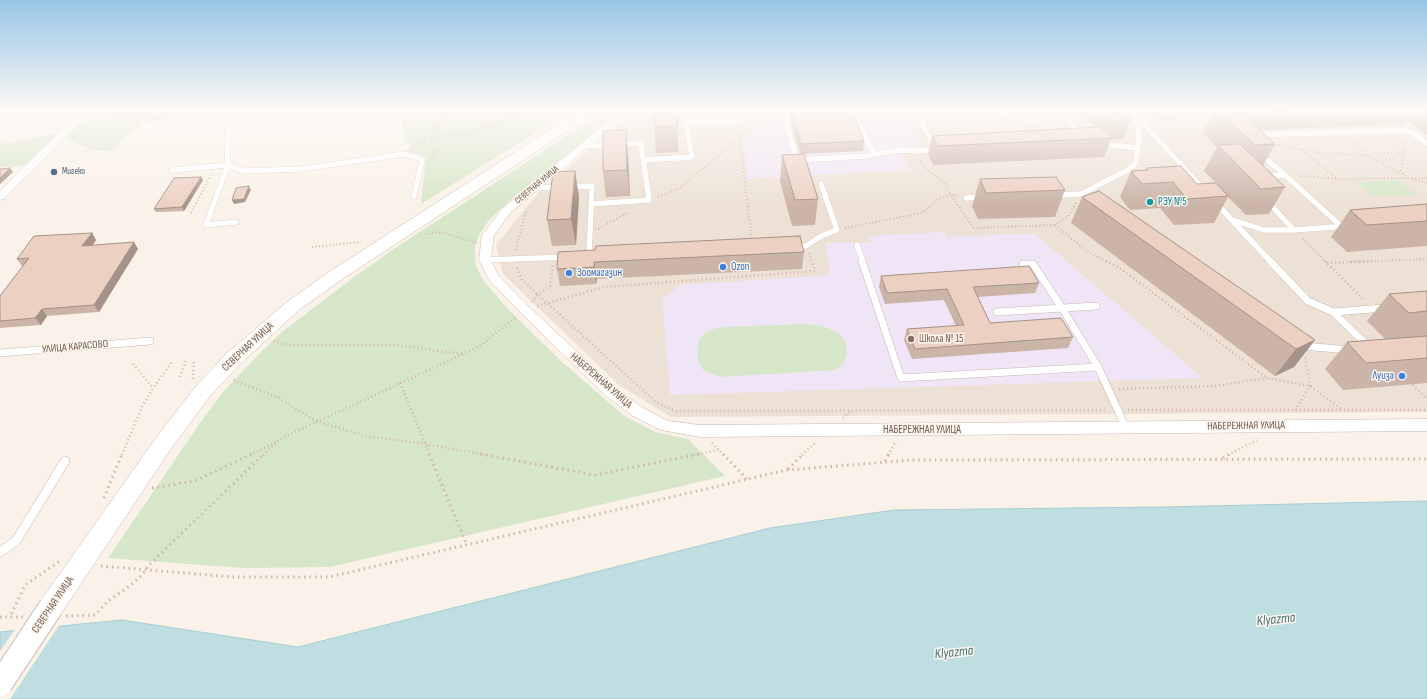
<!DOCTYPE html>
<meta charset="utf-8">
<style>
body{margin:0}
canvas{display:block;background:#faf2e8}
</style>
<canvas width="1427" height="699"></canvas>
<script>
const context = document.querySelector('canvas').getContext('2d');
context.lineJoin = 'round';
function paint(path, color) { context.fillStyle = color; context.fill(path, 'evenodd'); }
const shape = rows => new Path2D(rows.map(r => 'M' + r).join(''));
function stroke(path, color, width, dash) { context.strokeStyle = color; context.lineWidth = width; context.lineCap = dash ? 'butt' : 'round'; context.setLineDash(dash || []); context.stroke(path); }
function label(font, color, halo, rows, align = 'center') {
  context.font = font + ' "Sofia Sans Condensed",sans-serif'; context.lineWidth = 3; context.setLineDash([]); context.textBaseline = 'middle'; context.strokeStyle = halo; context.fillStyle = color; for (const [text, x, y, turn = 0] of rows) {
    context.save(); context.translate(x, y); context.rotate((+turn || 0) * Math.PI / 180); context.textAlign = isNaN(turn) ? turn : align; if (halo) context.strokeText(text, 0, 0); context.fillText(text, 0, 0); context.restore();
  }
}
paint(shape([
 [638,109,1421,109,1427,114,1427,412,671,417,619,385,503,274,496,245,540,191]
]), '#ede1d5');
paint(shape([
 [246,109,300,109,245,118]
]), '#ebe5e1');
paint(shape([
 [803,109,905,109,924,149,899,150,909,170,747,179,744,139,778,110],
 [945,232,947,237,1034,233,1203,378,670,395,662,299,680,285,830,275,825,243,870,242,869,236]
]), '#efe5f6');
paint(shape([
 [104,109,177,109,174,120,145,123,130,132,112,151,93,150,65,138,90,112],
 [403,109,511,109,562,116,421,204,426,157,404,151,413,147,405,141,400,116],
 [608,109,624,109,510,200,489,220,479,235,475,247,476,265,483,280,506,307,560,360,623,415,655,432,688,439,725,476,330,567,243,568,108,558,200,423,223,392,262,351,282,332,357,275,397,247],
 [59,133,23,166,0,167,0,144],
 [1398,180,1416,195,1372,196,1356,182],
 [807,324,822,326,837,332,845,341,847,352,844,362,836,370,720,377,704,371,697,360,699,339,709,330,723,327]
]), '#d6e6c8');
const water = shape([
 [1427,501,1427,699,0,699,0,632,122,620,298,647,770,528,894,510,1162,507,1427,501]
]);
paint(water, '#bfdee1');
stroke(water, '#a7cdd2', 1);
paint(shape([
 [60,624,10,699,0,699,0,651,16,628]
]), '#faf2e8');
const laneFar2 = shape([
 [234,109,227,142,228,165,206,225,236,222],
 [914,109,936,149],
 [1062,109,1080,135],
 [1133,109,1136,115,1204,190],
 [845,113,854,113,874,154,899,150,918,151,938,149],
 [799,116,784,116,797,160,867,156,874,154],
 [686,123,736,121,733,109],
 [1255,135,1407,130,1427,143],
 [1100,144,1139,148],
 [583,146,641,143,649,200,592,204],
 [1260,154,1285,175,1265,177],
 [644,160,692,157,683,109],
 [172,170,228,165,243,171,302,169,404,154,418,158,422,161,414,196],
 [1285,175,1341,226],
 [532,188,592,186,589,258,588,257],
 [1055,195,1081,194,1128,170,1136,163,1139,133,1136,115],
 [966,198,982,197],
 [1267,201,1294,230],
 [1215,202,1271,262],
 [1233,220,1264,230,1294,230,1347,226],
 [857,245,863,262],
 [793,246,806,246,821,236,837,230,821,184],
 [485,260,567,257]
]);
const laneFar1 = shape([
 [862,261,901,378,1098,367],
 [1270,261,1308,301,1333,312,1369,347],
 [1023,264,1033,264,1062,308,1098,367,1126,428],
 [997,312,1096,306],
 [1333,312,1385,308],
 [1300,344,1303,346,1349,350],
 [0,353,150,341]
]);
const lane = shape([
 [0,552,16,541,65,461]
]);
const street = shape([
 [82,109,92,109,57,146,4,199,0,200,0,191,82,109],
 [623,109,634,109,511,212,494,235,491,260,498,275,529,307,615,387,643,408,668,421,700,425,1427,419,1427,431,700,437,661,430,633,416,605,395,521,313,489,280,479,260,482,235,503,208,623,109]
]);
const secondary = shape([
 [36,109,68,109,66,112,61,113,0,123,0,115,36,109],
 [582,109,598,109,596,112,341,280,299,310,240,364,210,396,170,450,60,615,51,619,42,615,38,607,42,599,156,438,196,386,226,354,287,302,329,272,582,109]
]);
stroke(laneFar2, '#c8b8ad', 6);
stroke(laneFar1, '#c8b8ad', 8);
stroke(lane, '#c8b8ad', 10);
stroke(street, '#c8b8ad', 1);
stroke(secondary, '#cbb8ab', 1);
stroke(shape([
 [548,109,562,114],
 [945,109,965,111,1048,130],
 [1178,109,1210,124],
 [1205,109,1212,118],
 [1208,113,1216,113],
 [639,114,645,109],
 [96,115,127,119,186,119,223,117],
 [744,115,769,113,775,109],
 [1406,139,1401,171,1408,178,1427,178],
 [740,140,752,242],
 [1351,141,1366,155,1404,152,1382,163],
 [1274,145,1321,153,1366,155,1405,176],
 [411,146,431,138,469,133,508,119,558,109],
 [1303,150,1337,179],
 [430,159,436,152,431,138,442,119,444,109],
 [920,160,920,162,931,173,945,183,950,194,974,228,1055,225,1068,216,1076,203],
 [1300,176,1338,179,1408,178],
 [1412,179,1427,183],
 [658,197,680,188,769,113],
 [191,213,211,175],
 [1055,225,1086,251,1108,262],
 [845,228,922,213,938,199,950,194,958,196],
 [598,229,629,212],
 [425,234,441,232,476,243],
 [1303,239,1326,262],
 [312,247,361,242],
 [516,250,526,211],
 [809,253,812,262],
 [1350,262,1427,259]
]), '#d1b5a6', 2, [1, 2.5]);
stroke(shape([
 [1106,261,1120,268,1267,378,1310,386,1343,410],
 [1325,261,1363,299],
 [1327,263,1375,261],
 [517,268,522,280,657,403,676,411,1107,410],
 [532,302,537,295,550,286,553,265],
 [537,306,604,287,815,271,812,261],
 [274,341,287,345,394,345,462,354],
 [133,364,153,388],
 [180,377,186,360],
 [193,379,194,360],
 [234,380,279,398,316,421,366,436,425,444,486,455],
 [400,383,430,455],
 [1413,385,1427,399],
 [1119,389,1213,386,1267,378],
 [1128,410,1427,410],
 [1295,410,1310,386,1305,356],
 [843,418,851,411],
 [712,443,724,455],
 [122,455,141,409,153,388,173,361],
 [250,455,276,442],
 [263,455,280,439,480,346,517,316],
 [694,455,719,450],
 [802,455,816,442],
 [888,455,896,441],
 [1228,455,1257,440]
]), '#d1b5a6', 2.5, [1, 3]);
stroke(shape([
 [429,454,467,545],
 [481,454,595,475,699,454],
 [723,454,747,479],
 [1223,458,1230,454],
 [885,461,889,454],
 [788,469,803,454],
 [152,488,195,481,252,454],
 [104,498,122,454],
 [101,566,233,577,329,577,787,470,912,460,1427,459],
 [66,616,95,615,108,601,131,585,143,574,149,565,264,454],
 [0,617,10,617],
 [23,617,10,617,25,585,60,561]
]), '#d1b5a6', 3, [1.5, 4]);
stroke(laneFar2, '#fff', 5.5);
stroke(laneFar1, '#fff', 7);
stroke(lane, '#fff', 9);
paint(street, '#fff');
paint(secondary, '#fff');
const secondaryBridge = shape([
 [0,684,51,607]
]);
stroke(secondaryBridge, '#cbb8ab', 26, []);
stroke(secondaryBridge, '#fff', 24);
paint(shape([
 [653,109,675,109,678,126,678,152,656,153],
 [697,109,719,109,719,113,698,114],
 [1079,109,1121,109,1131,121,1123,139,1111,140,1104,157,933,165,928,154,932,136,1094,127],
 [1145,109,1181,109,1177,119,1154,119],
 [1215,109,1413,109,1403,124,1260,130,1275,144,1263,166,1285,187,1269,214,1246,215,1228,197,1214,223,1174,225,1160,208,1130,210,1120,197,1131,171,1146,170,1147,168,1197,184,1216,183,1204,171,1217,147,1203,133],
 [1415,109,1427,109,1427,135,1407,121],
 [791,110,864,141,863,151,804,154,818,199,815,225,792,226,780,181,782,155,800,154,790,120],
 [628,155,630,196,606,197,603,171],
 [575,171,579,197,576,245,552,246,547,220],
 [980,179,1065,190,1055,217,978,219,972,206],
 [203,180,184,211,156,212,154,209],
 [1082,197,1315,340,1294,367,1275,376,1071,223],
 [1427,204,1427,246,1347,252,1331,237,1350,210],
 [92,233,96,240,93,245,138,249,99,312,47,316,41,325,0,328,0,296,23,266,22,266,17,259],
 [558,252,804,252,802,269,597,279,596,284,560,286,557,269],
 [881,276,1039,283,1035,293,978,297,990,323,1073,337,1068,348,912,359,904,340,907,329,956,326,944,300,885,304,879,287],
 [1427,291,1427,383,1343,390,1325,369,1347,342,1385,339,1367,321,1389,294]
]), '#cbb4a8');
paint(shape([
 [626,130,628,155,630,196,627,170],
 [10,168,13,172,0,184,0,178],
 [575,171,579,197,576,245,571,219],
 [201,177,203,180,184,211,182,207],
 [249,186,251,190,245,202,234,204,232,200],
 [92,233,96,240,87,253,82,246],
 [134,242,138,249,99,312,94,305],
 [594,262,597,279,596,284,594,267],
 [42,309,47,316,41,325,35,318],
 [1315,340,1294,367,1275,376,1296,349]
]), '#a59288');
const building = shape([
 [653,109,675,109,678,126,655,127,653,109],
 [817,109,852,109,864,141,801,144,791,110,817,109],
 [1101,109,1121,109,1131,121,1112,122,1101,109],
 [1158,109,1181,109,1158,110,1158,109],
 [1217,109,1237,109,1275,144,1255,145,1217,109],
 [1239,109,1328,109,1243,113,1239,109],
 [1423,109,1427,109,1427,112,1423,109],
 [1098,127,1105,130,1112,138,938,146,932,136,1098,127],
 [626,130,627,170,603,171,603,131,626,130],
 [1240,144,1285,187,1261,189,1218,145,1240,144],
 [804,154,818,199,795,200,782,155,804,154],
 [1181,166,1197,184,1216,183,1228,196,1187,199,1173,182,1142,184,1131,171,1148,170,1147,168,1181,166],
 [10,168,0,178,0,169,10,168],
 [575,171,571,219,547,220,553,172,575,171],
 [201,177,182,207,154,209,174,178,201,177],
 [1056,177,1065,190,986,193,980,179,1056,177],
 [249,186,244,199,232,200,236,188,249,186],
 [1099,191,1315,340,1296,349,1082,197,1099,191],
 [1427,204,1427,221,1367,225,1350,210,1427,204],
 [92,233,82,246,134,242,94,305,42,309,35,318,0,321,0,296,29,258,17,259,34,236,92,233],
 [800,236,804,252,594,262,594,267,557,269,558,252,595,250,596,246,800,236],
 [1029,266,1039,283,973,287,990,323,1061,318,1073,337,915,349,907,329,964,325,947,289,887,293,881,276,1029,266],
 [1427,291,1427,311,1409,313,1389,294,1427,291],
 [1427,336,1427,358,1366,363,1347,342,1427,336]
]);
paint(building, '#ecd1c3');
stroke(building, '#a59288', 1);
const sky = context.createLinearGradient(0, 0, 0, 207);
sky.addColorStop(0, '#97c5e5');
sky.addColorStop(0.53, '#fdf9f5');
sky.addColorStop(1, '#fdf9f500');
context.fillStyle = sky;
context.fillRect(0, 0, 1427, 207);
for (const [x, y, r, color] of [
 [54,172,4,"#5c6f8a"],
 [1150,202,4,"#0f9aa8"],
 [723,267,4,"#3f7fe0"],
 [569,273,4,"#3f7fe0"],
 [911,339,4,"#8d6e63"],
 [1402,376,4,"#3f7fe0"]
]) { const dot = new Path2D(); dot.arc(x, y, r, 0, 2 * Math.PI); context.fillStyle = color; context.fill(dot); stroke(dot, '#fdf6ee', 1.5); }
label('9px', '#4e5e75', '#fdf6ee', [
 ["Мигеко",62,172]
], 'left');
label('9px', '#715a4f', '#fdf6ee', [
 ["СЕВЕРНАЯ УЛИЦА",537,185,-40]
]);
label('11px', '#0d838f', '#fdf6ee', [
 ["РЭУ №5",1158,202]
], 'left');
label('11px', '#366cbe', '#fdf6ee', [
 ["Ozon",731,267],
 ["Зоомагазин",577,273],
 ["Луиза",1394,376,"right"]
], 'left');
label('11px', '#785e54', '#fdf6ee', [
 ["Школа № 15",919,339]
], 'left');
label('11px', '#715a4f', '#fdf6ee', [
 ["УЛИЦА КАРАСОВО",75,347,-5],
 ["СЕВЕРНАЯ УЛИЦА",248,347,-43],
 ["НАБЕРЕЖНАЯ УЛИЦА",601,381,41],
 ["НАБЕРЕЖНАЯ УЛИЦА",1246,426,-1],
 ["НАБЕРЕЖНАЯ УЛИЦА",922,430],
 ["СЕВЕРНАЯ УЛИЦА",53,605,-56]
]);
label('italic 14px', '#48757b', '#fdf6ee', [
 ["Klyazma",1276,620,-6],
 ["Klyazma",954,653,-6]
]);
</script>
